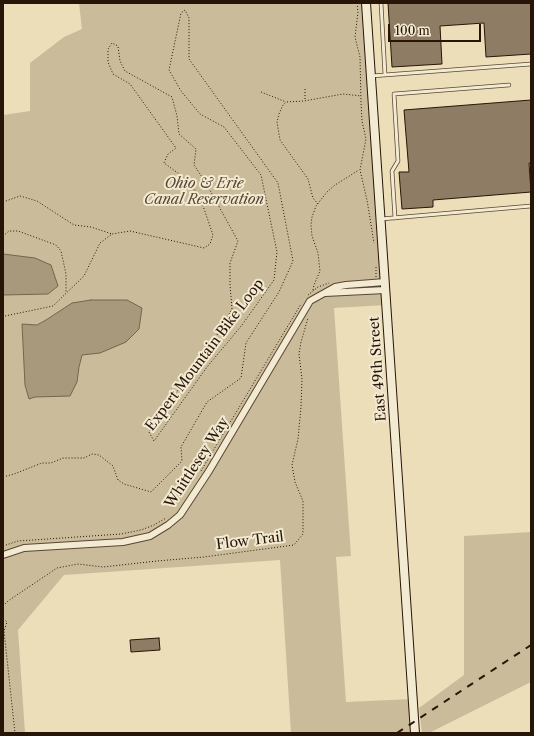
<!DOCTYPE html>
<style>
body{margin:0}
#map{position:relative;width:534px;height:736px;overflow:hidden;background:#ebdeb8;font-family:"Libre Caslon Text",serif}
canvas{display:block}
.frame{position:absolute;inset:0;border:4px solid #291408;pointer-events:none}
.scale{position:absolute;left:388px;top:24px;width:93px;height:18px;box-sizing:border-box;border:2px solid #291408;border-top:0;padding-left:5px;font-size:12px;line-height:14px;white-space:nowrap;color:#291408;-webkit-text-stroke:3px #f2ead1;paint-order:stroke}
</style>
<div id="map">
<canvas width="534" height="736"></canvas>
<div class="frame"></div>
<div class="scale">100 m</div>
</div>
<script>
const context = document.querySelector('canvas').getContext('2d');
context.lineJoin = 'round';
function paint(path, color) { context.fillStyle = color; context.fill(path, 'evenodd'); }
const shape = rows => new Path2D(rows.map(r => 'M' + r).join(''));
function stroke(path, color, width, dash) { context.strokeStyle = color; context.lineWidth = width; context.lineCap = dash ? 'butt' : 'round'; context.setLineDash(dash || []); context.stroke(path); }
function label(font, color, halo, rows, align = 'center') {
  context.font = font + ' "Libre Caslon Text",serif'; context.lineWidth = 4; context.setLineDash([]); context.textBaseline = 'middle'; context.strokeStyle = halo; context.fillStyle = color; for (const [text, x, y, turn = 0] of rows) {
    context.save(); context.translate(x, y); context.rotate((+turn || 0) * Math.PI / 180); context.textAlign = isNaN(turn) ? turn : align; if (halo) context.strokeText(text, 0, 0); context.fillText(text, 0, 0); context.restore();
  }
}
paint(shape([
 [79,3,366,3,386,305,334,308,351,556,336,557,346,702,413,699,415,733,291,733,280,560,64,575,18,630,25,733,3,733,3,115,30,111,30,63,64,37,82,29],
 [531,532,531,682,429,733,422,733,419,708,464,675,464,536]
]), '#cabc9a');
const water = shape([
 [3,254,35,258,51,265,58,286,48,294,3,295,3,254],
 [91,300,127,300,142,308,139,329,126,342,100,353,82,355,79,367,77,382,70,396,35,397,29,399,25,385,22,324,37,325,46,320,72,303,91,300]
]);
paint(water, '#a9997c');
stroke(water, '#76644e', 1);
const building = shape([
 [388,3,531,3,531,54,486,57,484,23,440,26,442,64,392,67,388,3],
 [531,100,531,163,529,163,531,192,433,200,433,207,402,209,399,172,409,172,404,110,531,100],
 [159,638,160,650,131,652,130,640,159,638]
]);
paint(building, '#8e7d64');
stroke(building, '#291408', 1);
const lane = shape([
 [381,3,385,75],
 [371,76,531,64],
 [395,218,392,171,398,161,394,94,509,85],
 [381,219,531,206]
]);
const street = shape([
 [325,293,385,290],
 [3,555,24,548,123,542,150,536,168,525,180,515,209,471,310,301,335,287,346,285,385,282]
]);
const secondary = shape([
 [366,3,415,733]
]);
stroke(lane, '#5a4634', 4.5);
stroke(street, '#5a4634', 8);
stroke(secondary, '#291408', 10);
stroke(shape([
 [357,3,358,12,355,37,360,57,361,102,362,121,366,139,360,170,367,200,374,243],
 [305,89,305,100],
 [261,92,286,102],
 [3,202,20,196,37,201,74,225,91,227,112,234],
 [318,204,313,198,308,179,280,140,277,122,279,114,283,105,286,102,304,101,343,94,361,96],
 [3,236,9,231,18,231,56,245,61,251,66,274,66,293],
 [376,277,376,266],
 [313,290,314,285,320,271,318,253,312,236,311,225,312,217,316,206,327,192,335,185,359,170],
 [308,295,318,287,329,283],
 [3,318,5,316,53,306,84,276,100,243,112,234,130,231,204,248,210,244,213,235,200,197,186,179,164,163,168,154,176,148,130,84,113,74,108,62,108,49,112,43,118,46,120,61,125,71,172,97,177,116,179,134,196,149,194,165,206,183,238,241,230,263,230,284,232,309,213,342,192,367,166,410,149,432,154,441,207,367,242,325,274,280,277,252,261,175,224,127,200,114,181,91,169,70,181,13,185,10,189,18,189,59,278,183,293,261,279,292,246,343,241,378,207,402,181,447,182,461,151,492,124,484,118,480,113,466,99,455,92,454,84,458,63,458,51,463,42,463,14,474,3,477],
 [201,471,301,304],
 [3,546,18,541,121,534,141,530,154,525,166,518],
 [3,606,8,601,57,568,78,564,103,567,157,561,204,557,294,545,303,534,303,501,295,482,292,465,298,439,301,407,302,379,299,354,301,342,308,318],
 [3,620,5,620,7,622,4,631,15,733]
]), '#291408', 1, [1, 2]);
stroke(lane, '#f2ead1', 3);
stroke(street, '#f2ead1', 6);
stroke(secondary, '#f2ead1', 8);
stroke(shape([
 [397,733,531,645]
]), '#291408', 2, [7, 7]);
label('italic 14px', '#594634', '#f2ead1', [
 ["Ohio & Erie",204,184],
 ["Canal Reservation",204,200]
]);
label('14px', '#291408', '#f2ead1', [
 ["Expert Mountain Bike Loop",205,355,-53],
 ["East 49th Street",378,369,-94],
 ["Whittlesey Way",197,463,-57],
 ["Flow Trail",250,541,-7]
]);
</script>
